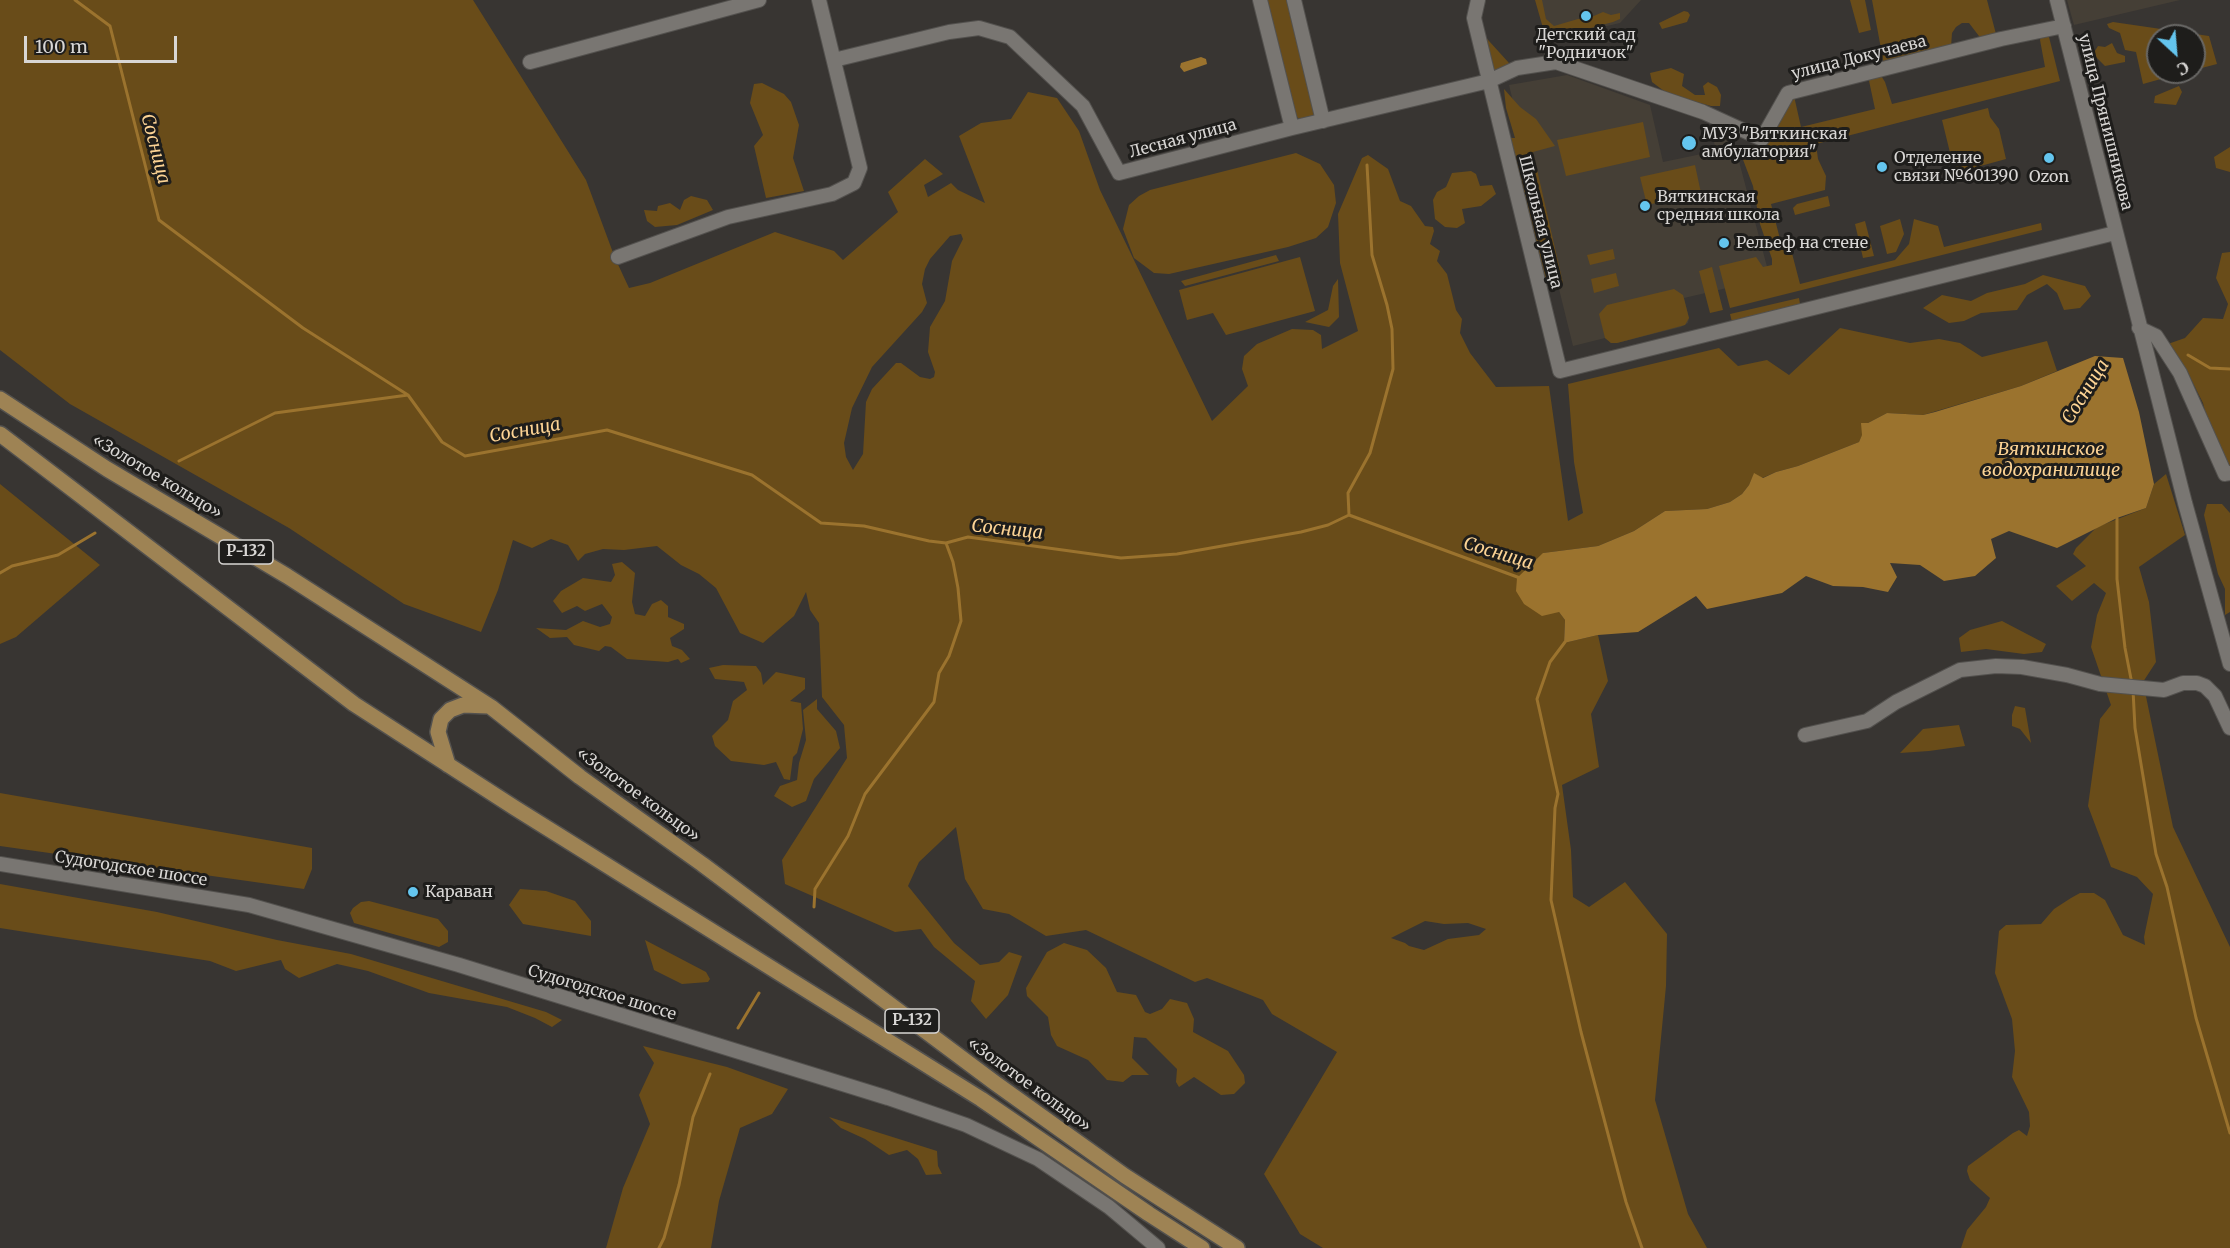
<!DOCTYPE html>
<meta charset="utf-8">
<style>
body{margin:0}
#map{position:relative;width:2230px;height:1248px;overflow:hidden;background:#383532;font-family:Merriweather,serif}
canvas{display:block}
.north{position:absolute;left:2146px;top:24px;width:60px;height:60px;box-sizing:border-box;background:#1e1d1b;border:2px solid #686765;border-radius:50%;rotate:154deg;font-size:16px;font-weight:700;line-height:24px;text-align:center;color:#d8d6d4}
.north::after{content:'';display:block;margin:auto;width:21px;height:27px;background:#64c5ee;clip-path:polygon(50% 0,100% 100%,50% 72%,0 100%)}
.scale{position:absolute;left:24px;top:36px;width:153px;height:27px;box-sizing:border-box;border:3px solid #d8d6d4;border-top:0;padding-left:8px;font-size:18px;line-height:21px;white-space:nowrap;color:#d8d6d4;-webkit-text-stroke:4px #1e1d1b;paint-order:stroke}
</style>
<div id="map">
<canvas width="2230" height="1248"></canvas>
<div class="north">С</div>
<div class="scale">100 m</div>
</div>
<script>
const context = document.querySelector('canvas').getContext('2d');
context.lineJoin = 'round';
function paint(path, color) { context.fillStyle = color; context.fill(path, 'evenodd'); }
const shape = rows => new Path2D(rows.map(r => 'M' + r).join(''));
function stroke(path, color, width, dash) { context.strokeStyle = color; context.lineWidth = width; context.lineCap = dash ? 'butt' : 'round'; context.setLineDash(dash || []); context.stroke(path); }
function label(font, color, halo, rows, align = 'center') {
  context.font = font + ' Merriweather,serif'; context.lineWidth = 6; context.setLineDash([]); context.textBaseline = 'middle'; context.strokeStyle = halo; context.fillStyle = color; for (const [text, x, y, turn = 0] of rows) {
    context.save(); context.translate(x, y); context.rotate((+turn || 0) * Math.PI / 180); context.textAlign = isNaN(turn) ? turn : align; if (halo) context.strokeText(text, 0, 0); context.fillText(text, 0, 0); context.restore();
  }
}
paint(shape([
 [1541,0,1641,0,1620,23,1550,39],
 [2067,0,2180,0,2074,25],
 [1567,75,1650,105,1663,162,1716,151,1711,128,1732,135,1770,278,1684,298,1689,318,1688,323,1681,327,1617,343,1611,343,1605,338,1573,346,1509,85]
]), '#453f36');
paint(shape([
 [0,0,473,0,586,180,615,258,629,288,650,283,775,232,834,251,843,260,898,212,888,192,925,159,943,174,924,185,928,197,951,183,958,190,985,203,959,136,981,123,1011,119,1028,92,1057,98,1079,131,1100,190,1212,421,1248,386,1242,369,1244,356,1257,344,1292,329,1313,330,1321,335,1322,349,1358,331,1340,263,1338,214,1362,158,1368,155,1388,169,1400,201,1411,206,1425,226,1433,227,1434,231,1430,244,1440,251,1437,261,1447,274,1456,310,1462,319,1460,333,1470,353,1496,387,1549,386,1568,521,1583,513,1574,462,1568,384,1719,348,1738,366,1767,360,1789,375,1840,328,1910,343,1939,339,1960,343,1982,357,2047,341,2057,371,2021,386,1923,415,1887,413,1868,423,1859,442,1798,466,1776,472,1762,478,1754,474,1749,485,1742,494,1730,502,1707,509,1665,511,1634,531,1598,546,1543,553,1559,612,1565,620,1564,643,1598,635,1608,681,1591,714,1599,767,1562,785,1571,850,1573,897,1589,907,1625,882,1667,934,1666,986,1655,1100,1688,1214,1707,1248,1323,1248,1300,1234,1264,1174,1337,1052,1272,1014,1263,1000,1207,978,1195,982,1086,930,1046,936,1009,914,983,909,965,879,956,827,919,862,908,886,954,943,980,965,999,962,1009,952,1022,956,1008,995,986,1019,971,1001,975,981,934,947,921,929,895,932,785,884,782,860,847,758,844,725,822,697,819,623,810,610,806,592,794,616,763,643,740,633,716,588,699,574,681,565,657,546,624,550,603,549,585,554,578,561,568,545,551,539,532,548,513,540,498,590,481,632,404,604,289,528,70,404,0,350],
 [961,234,963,239,952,261,945,301,930,327,928,352,935,372,934,377,930,379,920,377,901,363,896,363,872,389,866,402,863,454,853,470,846,457,844,443,852,408,872,367,922,312,927,303,922,284,925,269,930,259,950,236],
 [1425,921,1444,924,1468,923,1486,929,1479,935,1448,939,1424,950,1409,946,1405,943,1391,938],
 [1263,0,1290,0,1318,109,1314,118,1307,120,1298,118,1290,108],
 [1535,0,1542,0,1546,19,1554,26,1578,19,1589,18,1603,12,1611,15,1620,13,1620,19,1613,22,1561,36,1545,35],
 [1850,0,1865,0,1871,30,1859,33],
 [1872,0,1987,0,1996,34,1982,40,1969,23,1962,23,1956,27,1952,33,1951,47,1884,65],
 [1684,11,1688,12,1690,15,1687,22,1662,29,1659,23],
 [2113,22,2209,36,2217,64,2194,70,2194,36,2158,36,2158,72,2186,72,2143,84,2136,52,2125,50,2120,33,2109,28,2107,24],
 [1479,30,1509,63,1509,67,1491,74],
 [2048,33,2060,81,1816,144,1818,159,1826,176,1825,190,1771,204,1780,239,1788,238,1800,284,1895,260,1909,244,1914,219,1938,226,1944,247,2041,223,2042,230,1730,308,1719,266,1756,257,1763,267,1772,265,1772,259,1760,224,1753,186,1742,157,1761,149,1794,96,1801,127,1875,109,1868,76,1880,74,1885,82,1892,104,2045,67,2040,40,2041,34],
 [2112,43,2117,53,2125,56,2125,62,2105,66,2093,54,2098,46,2105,47],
 [1671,68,1684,74,1682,86,1695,95,1705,95,1703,86,1708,82,1717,87,1721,95,1720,106,1711,106,1668,94,1652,82,1650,73],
 [762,83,784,94,791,102,799,125,793,158,804,191,766,198,754,146,763,135,750,103,754,84],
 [2179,86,2182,92,2176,105,2154,103,2155,96],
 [1504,89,1520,107,1536,119,1555,146,1533,152,1563,283,1557,285,1552,280,1542,281,1508,138,1515,138,1506,108],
 [1988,108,1990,117,1999,129,2006,159,1955,173,1942,120],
 [1643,122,1650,157,1566,176,1557,140],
 [2230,147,2230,172,2216,168,2214,157],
 [1296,153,1320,164,1334,185,1336,203,1328,227,1316,238,1288,247,1169,274,1154,273,1134,258,1123,229,1129,205,1139,196,1150,190],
 [1695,165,1701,193,1647,205,1640,177],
 [1471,171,1476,174,1480,186,1492,185,1496,194,1481,206,1462,209,1465,223,1457,228,1445,227,1435,219,1433,200,1437,192,1446,187,1452,173],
 [691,196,707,200,713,210,677,225,655,227,647,221,644,210,657,211,658,206,670,203,680,210,684,200],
 [1828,196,1830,206,1795,215,1793,208,1797,204],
 [1900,219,1904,234,1896,252,1887,254,1880,226],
 [1865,221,1874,256,1863,258,1855,224],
 [1613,249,1615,259,1590,265,1587,255],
 [2230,252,2230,470,2207,419,2203,403,2187,371,2165,345,2185,338,2203,318,2223,319,2228,304,2216,278,2222,253],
 [1276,255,1279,261,1185,286,1181,281],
 [1300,257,1315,311,1226,335,1213,313,1187,320,1179,290],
 [1712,267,1723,310,1710,313,1699,271],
 [1616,273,1619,286,1594,293,1591,279],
 [2043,275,2085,286,2091,296,2080,308,2064,310,2057,293,2047,284,2027,295,2017,310,1981,313,1964,321,1949,323,1923,308,1942,295,1971,301,1987,293,2025,284],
 [1338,279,1339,317,1329,327,1305,322,1328,310,1333,286],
 [1674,289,1683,295,1689,318,1685,325,1617,343,1611,343,1605,338,1599,314,1607,305],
 [1799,298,1800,304,1796,306,1732,322,1730,314],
 [2166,474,2185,535,2139,567,2149,602,2156,662,2143,682,2173,827,2230,947,2230,1248,1961,1248,1967,1230,1986,1207,1990,1198,1970,1180,1967,1171,1968,1166,2013,1133,2019,1130,2027,1136,2030,1126,2029,1112,2012,1077,2015,1051,2012,1019,1995,973,1999,931,2006,925,2041,924,2054,909,2071,898,2080,893,2094,893,2105,900,2123,935,2145,945,2144,937,2153,894,2137,877,2111,867,2088,806,2100,719,2111,705,2091,647,2097,615,2106,593,2094,583,2072,601,2056,586,2086,566,2073,554,2076,548,2097,527,2146,508,2154,484],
 [0,484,100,565,16,637,0,644],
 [2207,504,2222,504,2230,513,2230,612,2225,615,2225,589,2218,574,2204,515],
 [622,562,635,573,632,602,635,614,645,616,652,604,661,600,668,606,668,617,684,624,684,629,670,638,672,646,682,650,690,659,681,663,678,659,668,662,627,659,611,647,605,646,599,651,574,645,567,637,550,638,536,628,566,630,583,621,600,627,610,624,612,617,602,604,585,611,577,606,562,613,553,601,561,591,583,578,611,582,615,575,612,564],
 [2002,621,2046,644,2042,652,2024,654,1986,649,1961,652,1959,638,1970,630],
 [723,665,756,666,761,673,763,685,776,672,805,678,805,689,790,701,801,703,803,729,797,753,793,757,790,780,784,779,776,762,764,765,731,761,715,746,712,736,728,720,733,701,747,690,744,682,715,679,709,668],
 [817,699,817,709,836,731,840,748,814,779,806,801,792,807,774,796,780,786,797,780,799,763,806,740,803,710],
 [2015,706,2025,708,2031,743,2020,729,2012,726,2012,715],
 [1959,725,1965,746,1929,751,1900,753,1923,729],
 [0,793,312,848,312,869,304,889,0,846],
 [0,884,157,912,277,940,351,954,546,1012,562,1020,552,1027,535,1018,507,1007,429,993,368,971,337,964,299,978,285,969,281,960,236,971,210,961,0,928],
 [520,889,546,891,575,901,591,921,591,936,523,924,509,905],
 [369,901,438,919,448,931,448,942,439,947,354,923,350,913,353,908,361,902],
 [645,940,706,972,710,979,708,982,682,984,654,970],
 [1064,943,1087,950,1106,968,1117,992,1136,995,1145,1012,1150,1014,1162,1009,1170,999,1187,1003,1194,1019,1193,1032,1228,1051,1244,1075,1245,1083,1234,1094,1221,1095,1194,1077,1179,1087,1176,1082,1177,1069,1146,1038,1134,1037,1132,1058,1149,1075,1132,1075,1123,1082,1107,1080,1088,1060,1057,1046,1051,1035,1048,1017,1027,996,1026,988,1047,952],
 [643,1046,727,1067,788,1089,772,1114,740,1128,719,1201,711,1248,606,1248,623,1188,650,1124,639,1095,654,1063],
 [829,1117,937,1151,938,1166,942,1174,926,1175,918,1159,907,1150,889,1155,865,1139,841,1128]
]), '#694c19');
paint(shape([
 [1201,57,1206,59,1207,64,1184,72,1180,67,1181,63],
 [2095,356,2123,358,2139,412,2154,484,2146,508,2117,518,2057,548,2009,531,1991,539,1996,558,1975,576,1944,581,1920,565,1890,563,1897,577,1888,592,1863,587,1833,586,1806,576,1782,593,1707,609,1696,596,1638,632,1598,635,1564,643,1565,620,1559,612,1542,616,1524,604,1516,591,1517,578,1543,553,1598,546,1634,531,1665,511,1707,509,1730,502,1742,494,1749,485,1754,473,1763,478,1776,472,1798,466,1859,442,1862,435,1861,423,1868,423,1887,413,1923,415,1935,412,2021,386]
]), '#9b732e');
stroke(shape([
 [75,0,110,26,159,220,303,328,408,395,442,442,465,456,607,430,752,475,821,523,864,526,929,541,946,543,968,537,1121,558,1177,554,1301,532,1328,525,1349,515,1520,578],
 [2188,355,2210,368,2230,369],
 [179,461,275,413,408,395],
 [1349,515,1348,493,1370,453,1393,369,1392,329,1387,305,1372,255,1367,165],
 [2117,518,2117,579,2125,648,2132,684],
 [0,573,12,566,58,555,95,533],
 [1565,642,1550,662,1537,699,1558,794,1555,808,1551,900,1581,1032,1626,1202,1642,1248],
 [2133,690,2135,728,2156,854,2167,887,2196,1018,2230,1133],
 [814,907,815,889,848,836,865,794,934,702,939,673,949,656,961,621,958,588,953,562,946,543],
 [738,1028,759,993],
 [659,1248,664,1238,679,1185,693,1117,710,1074]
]), '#9b732e', 3);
const minor = shape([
 [1260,0,1292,128],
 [1294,0,1323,121],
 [1478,0,1474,18,1560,371,2115,233],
 [2057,0,2185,503,2230,664],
 [834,60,949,32,979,28,1010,37,1083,106,1119,173,1292,128,1489,81,1517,68,1556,62,1703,112,1762,139,1788,93,2001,39,2064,26],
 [530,62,759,0],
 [618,257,728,217,832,194,854,183,860,168,819,0],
 [2139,328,2156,336,2180,373,2225,474,2230,473],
 [1805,735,1867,721,1896,702,1960,670,1996,666,2022,667,2067,675,2100,684,2164,690,2183,683,2197,683,2205,686,2215,696,2230,728],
 [0,864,249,905,459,965,888,1098,966,1125,1038,1159,1109,1207,1158,1248]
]);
const major = shape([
 [0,399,107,469,287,576,491,707,580,777,702,864,995,1083,1125,1176,1237,1248],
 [0,434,354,704,515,808,981,1099,1149,1214,1202,1248],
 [448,765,438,732,441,719,450,710,463,705,488,706]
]);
stroke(minor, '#53514e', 16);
stroke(major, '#53514e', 18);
stroke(minor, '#797672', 14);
stroke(major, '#9e8354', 15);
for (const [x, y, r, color] of [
 [1586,16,6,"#64c5ee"],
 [1689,143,8,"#64c5ee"],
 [2049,158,6,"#64c5ee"],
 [1882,167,6,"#64c5ee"],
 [1645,206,6,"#64c5ee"],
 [1724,243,6,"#64c5ee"],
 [413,892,6,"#64c5ee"]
]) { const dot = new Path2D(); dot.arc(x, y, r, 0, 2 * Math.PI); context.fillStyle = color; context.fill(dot); stroke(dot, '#1e1d1b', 2); }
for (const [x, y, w] of [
 [246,552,54],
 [912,1021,54]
]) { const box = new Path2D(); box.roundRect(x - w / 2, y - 12, w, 24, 4.5); context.fillStyle = '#1e1d1b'; context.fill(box); stroke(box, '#d8d6d4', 1.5); }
label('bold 15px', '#d8d6d4', null, [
 ["Р-132",246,552],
 ["Р-132",912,1021]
]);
label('16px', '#d8d6d4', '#1e1d1b', [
 ["Детский сад",1586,35,"center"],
 ["\"Родничок\"",1586,53,"center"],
 ["МУЗ \"Вяткинская",1702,134],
 ["амбулатория\"",1702,152],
 ["Отделение",1894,158],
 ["связи №601390",1894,176],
 ["Ozon",2049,177,"center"],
 ["Вяткинская",1657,197],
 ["средняя школа",1657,215],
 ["Рельеф на стене",1736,243],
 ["Караван",425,892]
], 'left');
label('16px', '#d8d6d4', '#1e1d1b', [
 ["улица Докучаева",1859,58,-14],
 ["улица Прянишникова",2105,122,76],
 ["Лесная улица",1183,139,-15],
 ["Школьная улица",1540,222,76],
 ["«Золотое кольцо»",157,477,31],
 ["«Золотое кольцо»",638,795,36],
 ["Судогодское шоссе",131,869,9],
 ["Судогодское шоссе",602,993,17],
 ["«Золотое кольцо»",1029,1085,36]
]);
label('italic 18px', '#fcd394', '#1e1d1b', [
 ["Сосница",155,149,76],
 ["Сосница",2086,392,-58],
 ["Сосница",525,431,-10],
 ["Вяткинское",2051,450],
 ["водохранилище",2051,471],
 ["Сосница",1007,530,6],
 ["Сосница",1498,554,17]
]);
</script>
